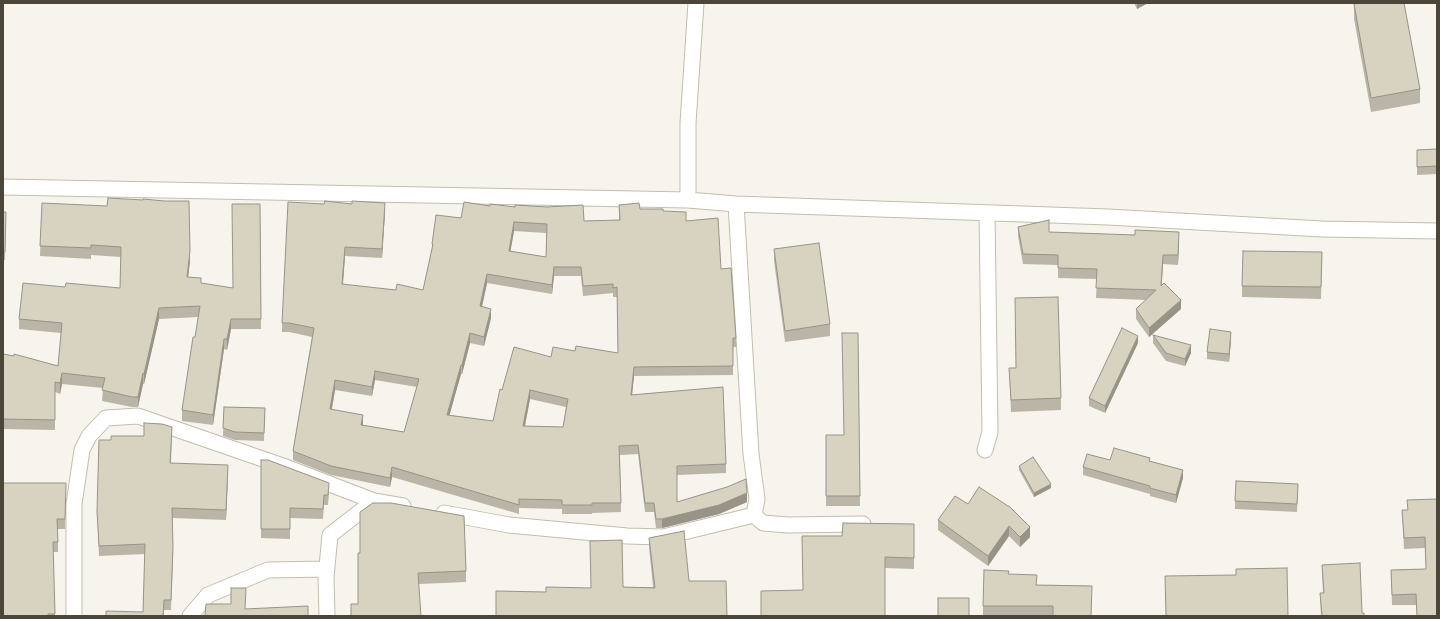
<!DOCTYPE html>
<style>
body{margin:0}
#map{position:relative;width:1440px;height:619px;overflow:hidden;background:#f6f4ec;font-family:"Varela Round",sans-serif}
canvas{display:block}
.frame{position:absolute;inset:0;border:4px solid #4b4639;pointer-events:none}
</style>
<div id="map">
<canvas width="1440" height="619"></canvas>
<div class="frame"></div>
</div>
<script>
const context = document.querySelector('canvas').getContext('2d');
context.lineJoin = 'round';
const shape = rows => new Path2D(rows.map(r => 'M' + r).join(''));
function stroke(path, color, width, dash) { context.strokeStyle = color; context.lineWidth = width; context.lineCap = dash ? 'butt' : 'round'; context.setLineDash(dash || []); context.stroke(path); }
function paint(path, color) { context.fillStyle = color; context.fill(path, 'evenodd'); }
const street = shape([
 [3,187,688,200,736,204,1108,217,1322,229,1437,231],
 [688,200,688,123,696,3],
 [736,204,751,454,757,499,754,515],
 [985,450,990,432,987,213],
 [444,513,509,525,627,536,663,537,754,515,763,523,788,525,863,524],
 [74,616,74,504,82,450,89,436,106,418,138,416,283,466,374,501,403,506],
 [190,616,208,595,268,570,327,569],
 [327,616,326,577,330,535,374,501]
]);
stroke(street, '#c2beae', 17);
stroke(street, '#fff', 15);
paint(shape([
 [1134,3,1148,3,1137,9],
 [1354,4,1420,89,1420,103,1371,112,1354,19],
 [1437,149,1437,174,1417,175,1417,150],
 [42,203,190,261,188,277,201,283,233,288,260,204,261,329,231,329,227,350,224,349,213,425,182,421,182,410,199,317,159,319,144,384,143,384,138,407,132,407,102,401,103,388,62,384,60,394,55,392,55,430,3,429,3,354,58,366,61,333,19,329,19,319,65,287,120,288,121,257,91,255,91,259,40,256],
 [324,204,352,204,385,212,382,258,345,256,343,285,396,290,423,290,432,251,432,244,461,218,584,221,619,220,619,205,640,209,663,211,686,221,721,269,736,338,736,347,733,347,733,375,634,376,632,395,726,464,726,473,677,475,677,502,747,502,719,514,662,528,656,528,654,512,645,512,638,454,620,455,621,512,592,513,592,514,562,514,562,509,519,508,519,514,392,477,390,487,331,475,293,460,293,451,312,337,289,332,282,332,282,323],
 [514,231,546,233,546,257,510,251],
 [554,276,581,276,583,296,613,293,613,297,617,297,618,353,575,351,551,357,502,390,493,421,449,415,461,374,462,374,470,343,484,346,491,318,482,307,487,283,552,294],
 [375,380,417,387,404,432,363,425,332,409,335,390,372,396],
 [530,399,566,407,563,427,525,426],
 [3,212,6,212,5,260,3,260],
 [1018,227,1049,232,1179,242,1178,265,1163,264,1161,285,1181,309,1149,337,1136,319,1136,309,1146,300,1096,298,1097,279,1058,278,1058,265,1023,264,1018,236],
 [774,249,830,324,830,336,785,342,774,261],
 [1322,252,1321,299,1242,297,1242,286],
 [858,333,860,506,826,506,826,435,844,435],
 [1153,335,1191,353,1185,366,1166,361,1153,343],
 [1231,340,1229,362,1207,359,1207,352],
 [1138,343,1105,413,1089,406,1089,398],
 [1009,368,1016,368,1061,398,1061,410,1011,412],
 [224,407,265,408,264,441,235,440,223,436],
 [172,437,171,463,228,474,226,520,172,518,173,557,171,610,164,610,164,616,106,616,143,612,145,554,99,556,97,511,111,440],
 [261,460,329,493,328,505,324,505,323,519,290,518,290,539,261,538],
 [1110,460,1150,461,1183,478,1176,503,1150,496,1150,494,1083,475,1083,467],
 [1019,466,1051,488,1034,497,1019,470],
 [1298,492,1297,512,1235,509,1235,501],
 [66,493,65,529,58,529,58,552,53,552,55,616,3,616],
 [1437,499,1437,616,1417,616,1416,605,1392,605,1391,570,1426,569,1425,548,1404,549,1402,510,1407,510],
 [968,504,1030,537,1020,547,1009,536,988,566,938,530,938,520],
 [914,524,914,569,885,568,803,590,842,536],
 [649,538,689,581,727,616,546,592,623,587,653,587,649,547],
 [358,553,466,571,466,582,419,584,358,604],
 [1322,565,1362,613,1364,616,1321,616,1320,593,1323,593],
 [1009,574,1037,585,1092,586,1053,616,983,615,983,606]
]), '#bab5a6');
paint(shape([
 [1137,3,1148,3,1137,9],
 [385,203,385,212,382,258,382,249],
 [514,222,514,231,509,260,509,251],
 [1179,232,1179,242,1178,265,1178,255],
 [345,247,345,256,342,294,342,284],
 [190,251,190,261,187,287,187,277],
 [1163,255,1163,264,1161,296,1161,286],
 [554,267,554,276,552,294,552,285],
 [487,274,487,283,480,315,480,306],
 [1181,300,1181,309,1149,337,1149,328],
 [159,308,159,319,144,384,144,374],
 [491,309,491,318,484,346,484,337],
 [231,319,231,329,227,350,227,339],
 [1231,332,1231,340,1229,362,1229,354],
 [470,333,470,343,462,374,462,365],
 [1138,336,1138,343,1105,413,1105,406],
 [224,339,224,349,213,425,213,415],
 [1191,345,1191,353,1185,366,1185,359],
 [461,365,461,374,447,424,447,415],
 [634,367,634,376,631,405,631,395],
 [375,371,375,380,372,396,372,387],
 [62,373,62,384,60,394,60,383],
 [143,373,143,384,138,407,138,397],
 [335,380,335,390,330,418,330,409],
 [530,390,530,399,523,435,523,426],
 [363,415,363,424,361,434,361,425],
 [228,465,228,474,226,520,226,510],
 [392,467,392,477,390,487,390,478],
 [1183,470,1183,478,1176,503,1176,495],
 [1051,484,1051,488,1034,497,1034,493],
 [747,493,747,502,719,514,662,528,662,519],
 [1009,526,1009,536,988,566,988,556],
 [1030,527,1030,537,1020,547,1020,537]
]), '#979387');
const building = shape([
 [1361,3,1404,3,1420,89,1371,98,1354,4,1361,3],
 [1437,149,1437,166,1417,167,1417,150,1437,149],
 [108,198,143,200,143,199,165,201,189,201,190,251,187,277,201,278,201,283,233,288,232,204,260,204,261,319,231,319,227,339,224,339,213,415,182,410,193,337,195,337,200,306,159,308,144,374,143,373,138,397,132,397,102,390,105,378,62,373,60,383,55,382,55,420,3,419,3,354,14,356,14,354,58,366,62,323,19,319,23,283,65,287,66,283,120,288,121,247,91,245,91,248,40,246,42,203,107,206,108,198],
 [325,201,352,204,352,201,385,203,382,249,345,247,342,284,396,290,397,284,423,290,433,244,432,244,436,215,461,218,464,202,490,206,490,204,515,207,515,205,547,207,583,205,584,221,620,220,619,205,639,203,640,209,663,209,663,211,686,212,686,221,718,218,721,269,731,268,736,338,733,338,733,366,634,367,631,395,723,387,726,464,677,466,677,502,727,487,746,479,747,493,719,505,662,519,656,519,654,503,645,503,638,445,619,446,621,503,592,503,592,505,562,505,562,500,519,499,519,505,392,467,390,478,331,466,293,451,314,328,289,323,282,323,288,202,324,204,325,201],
 [514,222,547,224,546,257,509,251,514,222],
 [554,267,581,267,583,286,613,284,613,288,617,287,618,353,576,346,575,351,553,347,551,357,514,347,502,390,500,389,493,421,447,415,461,365,462,365,470,333,484,337,491,309,480,306,487,274,552,285,554,267],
 [375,371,419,379,404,432,361,425,363,415,330,409,335,380,372,387,375,371],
 [530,390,568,399,563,427,523,426,530,390],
 [3,212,6,212,5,252,3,252,3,212],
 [1049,220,1049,232,1135,235,1135,230,1179,232,1178,255,1163,255,1161,286,1164,283,1181,300,1149,328,1136,309,1156,290,1096,288,1097,269,1058,268,1058,255,1023,254,1018,227,1049,220],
 [819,243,830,324,785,331,774,249,819,243],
 [1243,251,1322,252,1321,287,1242,286,1243,251],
 [1058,297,1061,398,1011,400,1009,368,1016,368,1015,298,1058,297],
 [1122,328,1138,336,1105,406,1089,398,1122,328],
 [1210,329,1231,332,1229,354,1207,352,1210,329],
 [842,333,858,333,860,496,826,496,826,435,844,435,842,333],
 [1153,335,1191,345,1185,359,1166,353,1153,335],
 [224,407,265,408,264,433,235,432,223,428,224,407],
 [144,423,162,424,172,427,170,463,228,465,226,510,172,508,173,547,171,600,164,600,163,616,106,616,106,611,143,612,145,544,99,546,97,511,99,440,111,440,111,436,144,436,144,423],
 [1114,448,1150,458,1149,461,1183,470,1176,495,1150,488,1150,486,1083,467,1087,454,1110,460,1114,448],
 [1033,457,1051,484,1034,493,1019,466,1033,457],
 [261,460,268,460,329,483,328,495,324,495,323,509,290,508,290,529,261,529,261,460],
 [1236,481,1298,484,1297,504,1235,501,1236,481],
 [3,483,66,483,65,519,57,519,58,542,53,542,55,614,48,614,48,616,3,616,3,483],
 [979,487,1008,506,1009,506,1030,527,1020,537,1009,526,988,556,938,520,955,496,968,504,979,487],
 [1437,499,1437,616,1417,616,1416,594,1392,595,1391,570,1426,569,1425,537,1404,538,1402,510,1408,510,1407,500,1437,499],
 [373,503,391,503,464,516,466,571,418,573,421,616,351,616,351,604,358,604,358,553,360,553,360,512,373,503],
 [843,523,914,524,914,558,885,557,885,616,761,616,761,591,803,590,802,536,842,536,843,523],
 [684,531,689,581,726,581,727,616,496,616,496,591,546,592,546,587,591,588,590,541,622,540,623,587,655,588,649,538,684,531],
 [1360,563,1362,613,1364,613,1364,616,1322,616,1320,593,1324,593,1322,565,1360,563],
 [1287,568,1288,616,1166,616,1165,576,1236,575,1236,569,1287,568],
 [984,570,1009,571,1008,574,1037,575,1036,585,1092,586,1091,616,1053,616,1053,606,983,606,984,570],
 [231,588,246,588,245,609,308,606,308,616,205,616,206,604,231,604,231,588],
 [938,598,969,598,969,616,938,616,938,598]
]);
paint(building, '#d8d2c1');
stroke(building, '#979387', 1);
</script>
